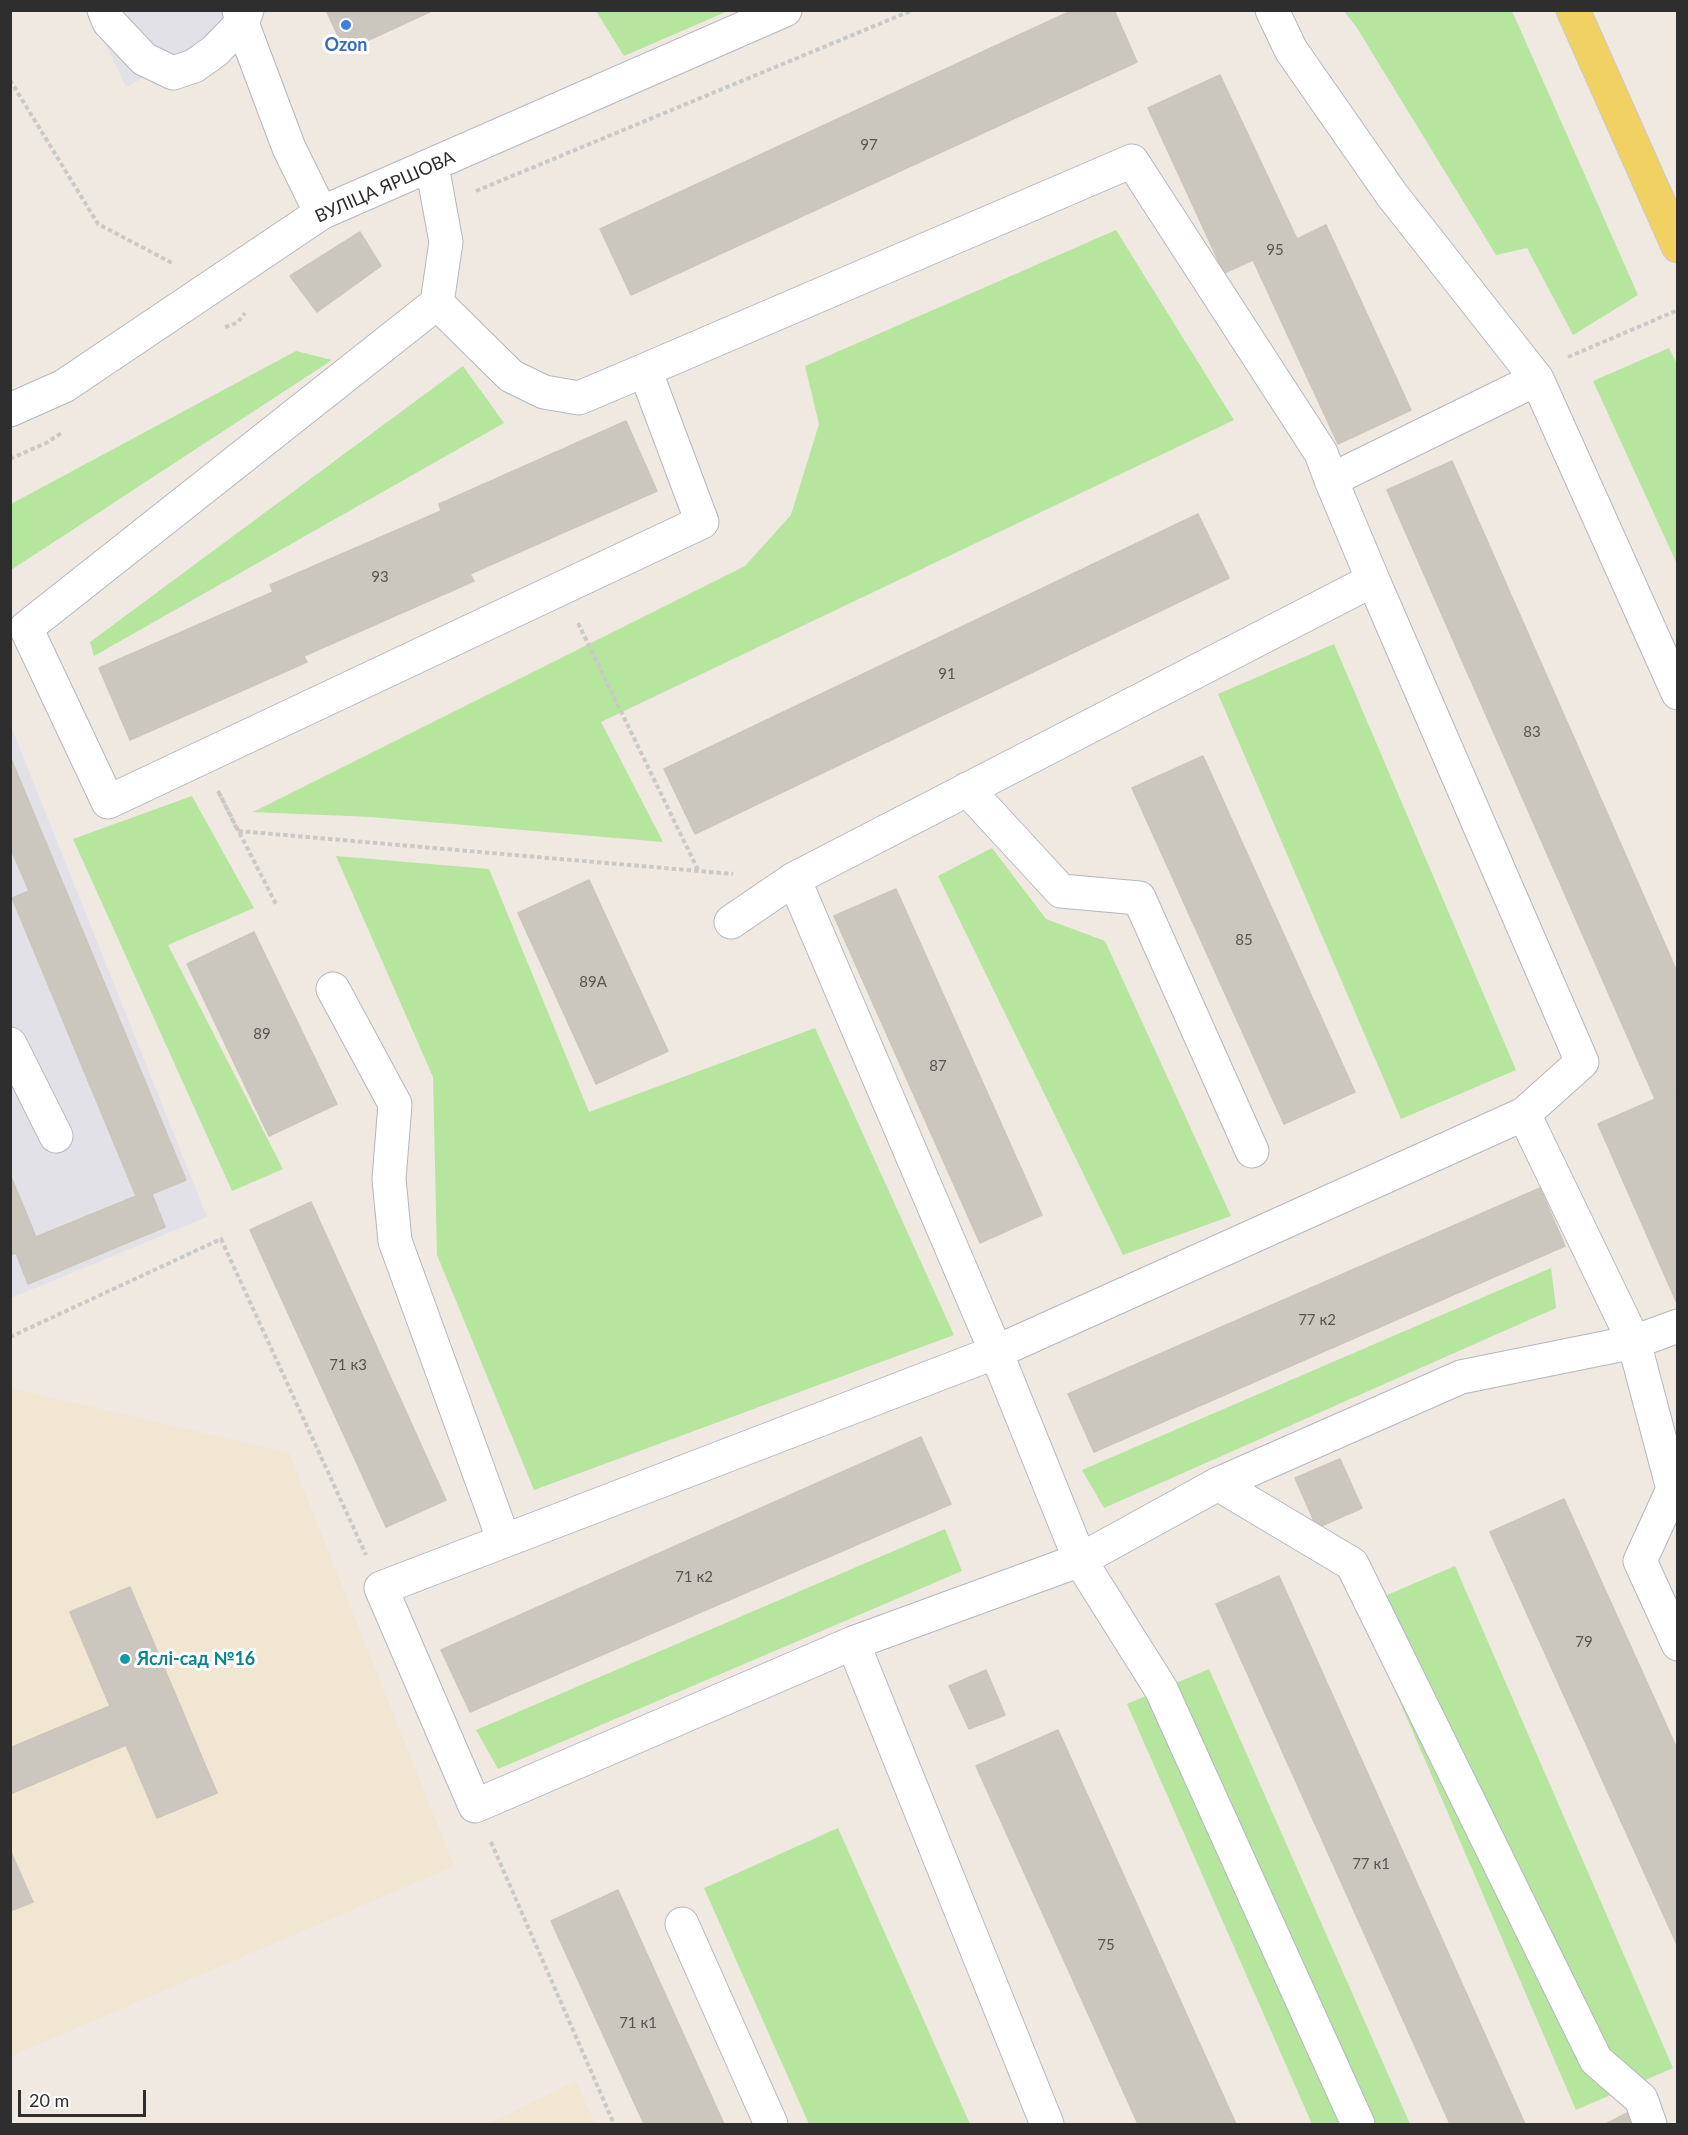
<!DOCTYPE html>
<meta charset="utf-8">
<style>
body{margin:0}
#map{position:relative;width:1688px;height:2135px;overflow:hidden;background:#efe9e1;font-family:Lato,sans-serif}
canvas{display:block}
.frame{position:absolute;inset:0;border:12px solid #2e2e2e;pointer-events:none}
.scale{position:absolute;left:18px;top:2090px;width:128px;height:27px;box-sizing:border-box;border:3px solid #2e2e2e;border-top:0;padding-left:8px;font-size:18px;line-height:21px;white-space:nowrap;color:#2e2e2e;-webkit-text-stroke:4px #fff;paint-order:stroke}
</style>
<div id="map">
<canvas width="1688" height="2135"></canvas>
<div class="frame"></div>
<div class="scale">20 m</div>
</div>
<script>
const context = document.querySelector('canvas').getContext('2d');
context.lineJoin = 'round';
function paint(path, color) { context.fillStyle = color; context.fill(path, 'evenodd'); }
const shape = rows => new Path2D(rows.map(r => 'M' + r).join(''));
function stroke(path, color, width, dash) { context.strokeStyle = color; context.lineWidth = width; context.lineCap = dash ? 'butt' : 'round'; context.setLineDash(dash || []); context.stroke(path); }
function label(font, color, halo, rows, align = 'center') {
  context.font = font + ' Lato,sans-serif'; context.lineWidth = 6; context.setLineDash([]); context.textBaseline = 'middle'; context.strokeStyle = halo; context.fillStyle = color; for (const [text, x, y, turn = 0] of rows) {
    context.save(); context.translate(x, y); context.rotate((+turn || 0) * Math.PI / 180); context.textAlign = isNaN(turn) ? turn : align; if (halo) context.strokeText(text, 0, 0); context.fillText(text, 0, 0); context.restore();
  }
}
paint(shape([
 [90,11,268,11,126,87],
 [10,724,207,1217,11,1298,10,1298]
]), '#e3e1e8');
paint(shape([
 [11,1388,289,1453,454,1866,11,2056],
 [576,2081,595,2124,488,2124]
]), '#f0e6d1');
paint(shape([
 [596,11,728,11,624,56],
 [1344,11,1512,11,1638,295,1573,335,1527,248,1496,255,1357,28],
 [1116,230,1234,420,601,722,663,842,371,817,253,812,745,566,791,515,819,424,805,366],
 [1669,348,1678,366,1677,564,1593,381],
 [296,351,332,360,11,570,11,504],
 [463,366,504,423,94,656,90,642],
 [1334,644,1516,1070,1401,1119,1218,694],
 [192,796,254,908,168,945,283,1169,232,1191,73,839],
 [992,848,1046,919,1105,941,1231,1216,1123,1255,938,876],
 [336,856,489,869,589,1112,815,1028,954,1335,534,1490,437,1255,433,1077],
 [1551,1268,1556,1308,1104,1508,1082,1470],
 [945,1529,962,1571,498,1769,476,1730],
 [1455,1566,1673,2068,1576,2110,1359,1607],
 [1209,1669,1410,2124,1312,2124,1127,1704],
 [838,1828,970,2124,809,2124,704,1888]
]), '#b6e59e');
const building = shape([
 [326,10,434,10,345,51,326,10],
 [1073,10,1114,10,1137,62,631,295,600,229,1073,10],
 [1220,75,1297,239,1326,225,1411,410,1338,444,1253,260,1224,273,1148,108,1220,75],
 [360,232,381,266,317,312,290,276,360,232],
 [626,421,657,491,470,574,474,581,304,656,307,662,130,740,99,668,273,592,270,585,441,511,439,504,626,421],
 [1452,461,1678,974,1678,1089,1655,1099,1387,490,1452,461],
 [1198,514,1229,578,695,834,664,769,1198,514],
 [10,756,186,1180,152,1194,165,1227,28,1284,16,1253,10,1255,10,1174,36,1237,136,1196,12,898,29,891,10,847,10,756],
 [1203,756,1355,1092,1284,1124,1132,788,1203,756],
 [589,880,668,1051,596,1084,518,913,589,880],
 [896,889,1042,1215,980,1243,834,916,896,889],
 [254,932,337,1104,269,1136,187,964,254,932],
 [1678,1089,1678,1300,1676,1301,1598,1124,1678,1089],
 [1540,1188,1565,1246,1094,1452,1068,1394,1540,1188],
 [311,1202,446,1500,386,1527,250,1230,311,1202],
 [921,1437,951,1504,470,1712,441,1650,921,1437],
 [1340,1459,1362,1508,1317,1528,1295,1478,1340,1459],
 [1564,1499,1678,1751,1678,1947,1490,1532,1564,1499],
 [1279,1576,1525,2124,1450,2124,1216,1604,1279,1576],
 [130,1587,217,1793,157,1818,126,1745,10,1794,10,1748,110,1706,70,1612,130,1587],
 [986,1670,1005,1715,969,1729,949,1686,986,1670],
 [1058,1730,1236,2124,1138,2124,976,1766,1058,1730],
 [10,1850,33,1902,10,1911,10,1850],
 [618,1890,724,2124,644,2124,551,1921,618,1890],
 [1627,2113,1633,2124,1606,2124,1627,2113]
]);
paint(building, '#cbc7bf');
stroke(building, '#cbc5ba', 1.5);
const minor = shape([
 [104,10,109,22,144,59,173,73,194,66,215,51,242,23,247,10],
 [239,10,242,23,289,148,321,213],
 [1272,10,1291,50,1392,195,1537,379,1678,693],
 [432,166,446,242,437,303,511,376,544,392,579,398,645,370,702,522,108,802,26,628,437,303],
 [645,370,1132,161,1321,453,1331,480],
 [10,410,64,386,321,213,785,10],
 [1373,580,1331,480,1537,379],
 [967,789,1061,891,1139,898,1252,1151],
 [731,922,794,879],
 [333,989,395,1104,389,1179,395,1241,504,1541,381,1588,475,1806,853,1643,1080,1560,1218,1484,1461,1377,1634,1342,1678,1326],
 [10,1044,56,1136],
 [1218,1484,1352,1564,1596,2060,1641,2099,1650,2124],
 [504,1541,996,1352,1524,1114],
 [853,1643,1047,2124],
 [682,1924,771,2124],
 [1358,2124,1161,1689,1080,1560,996,1352,794,879,1373,580,1582,1062,1524,1114,1634,1342,1673,1489,1640,1561,1678,1644]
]);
const major = shape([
 [1573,10,1678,246]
]);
stroke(minor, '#b4b7c1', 35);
stroke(major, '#c9c9c9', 35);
stroke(shape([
 [10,80,98,224,174,264],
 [476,191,913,10],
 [225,327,237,323,245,313],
 [1568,357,1678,310],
 [10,459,46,443,63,432],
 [578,623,698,870],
 [218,791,238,831,733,874],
 [219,793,277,906],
 [10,1337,221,1239,366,1555],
 [491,1842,614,2124]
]), '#c9c9c9', 4, [4.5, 3]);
stroke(minor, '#fff', 33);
stroke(major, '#f2d163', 33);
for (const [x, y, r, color] of [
 [346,25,6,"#3f7fe0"],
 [125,1659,6,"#0f9aa8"]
]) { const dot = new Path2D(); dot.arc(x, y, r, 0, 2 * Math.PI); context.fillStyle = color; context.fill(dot); stroke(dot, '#fff', 2); }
label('15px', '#555452', null, [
 ["97",869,145],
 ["95",1275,250],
 ["93",380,577],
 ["91",947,674],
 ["83",1532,732],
 ["85",1244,940],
 ["89А",593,982],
 ["89",262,1034],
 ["87",938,1066],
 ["77 к2",1317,1320],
 ["71 к3",348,1365],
 ["71 к2",694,1577],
 ["79",1584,1642],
 ["77 к1",1371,1864],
 ["75",1106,1945],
 ["71 к1",638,2023]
]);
label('bold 18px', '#366cbe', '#fff', [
 ["Ozon",346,45]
]);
label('18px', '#2e2e2e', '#fff', [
 ["ВУЛІЦА ЯРШОВА",385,187,-24]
]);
label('bold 18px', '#0d838f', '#fff', [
 ["Яслі-сад №16",137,1659]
], 'left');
</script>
